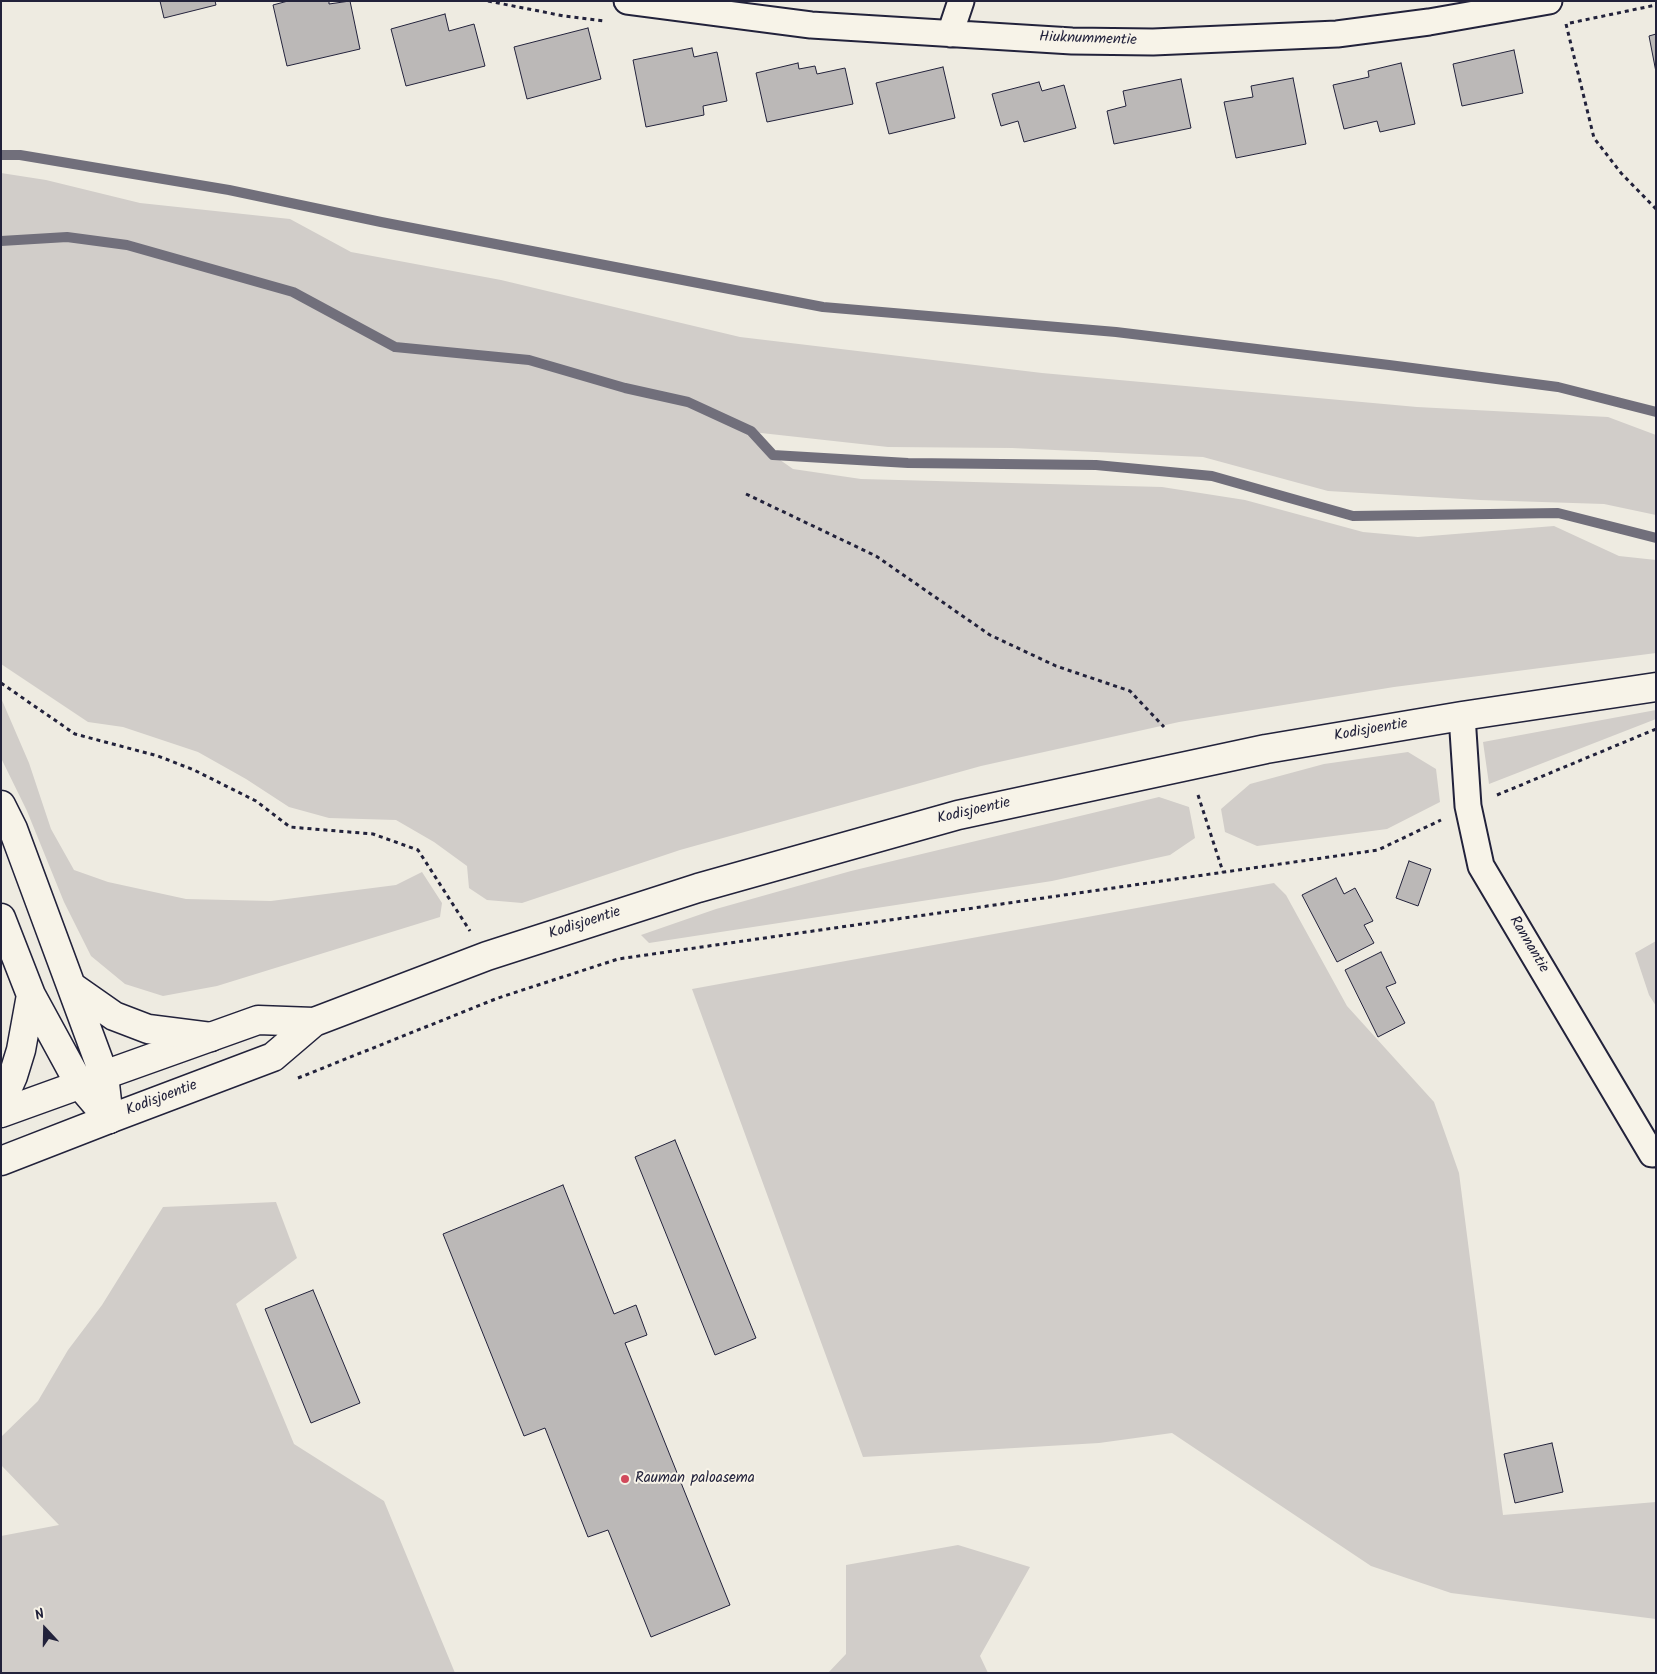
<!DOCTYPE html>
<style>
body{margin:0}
#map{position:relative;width:1657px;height:1674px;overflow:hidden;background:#eeebe1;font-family:Kalam,sans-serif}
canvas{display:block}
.frame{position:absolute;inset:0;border:2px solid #22223b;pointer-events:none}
.north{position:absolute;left:20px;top:1604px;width:50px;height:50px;-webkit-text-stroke:4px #f7f3e8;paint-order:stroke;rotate:339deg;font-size:14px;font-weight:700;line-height:20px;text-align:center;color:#22223b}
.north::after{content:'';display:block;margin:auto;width:18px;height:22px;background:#22223b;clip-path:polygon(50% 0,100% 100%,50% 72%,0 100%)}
</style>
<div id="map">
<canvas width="1657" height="1674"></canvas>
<div class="frame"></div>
<div class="north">N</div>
</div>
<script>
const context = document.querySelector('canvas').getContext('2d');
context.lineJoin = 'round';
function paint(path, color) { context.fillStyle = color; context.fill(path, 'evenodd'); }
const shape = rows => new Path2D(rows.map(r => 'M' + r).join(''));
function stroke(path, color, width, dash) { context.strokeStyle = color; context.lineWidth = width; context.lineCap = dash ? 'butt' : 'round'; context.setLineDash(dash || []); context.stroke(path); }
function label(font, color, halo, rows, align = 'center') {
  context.font = font + ' Kalam,sans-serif'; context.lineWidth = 4; context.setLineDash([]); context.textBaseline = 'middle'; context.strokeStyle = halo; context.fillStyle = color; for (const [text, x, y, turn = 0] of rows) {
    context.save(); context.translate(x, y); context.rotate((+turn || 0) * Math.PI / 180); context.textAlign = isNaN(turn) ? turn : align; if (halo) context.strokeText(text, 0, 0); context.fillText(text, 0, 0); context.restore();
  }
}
paint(shape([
 [1,173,46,180,140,203,290,219,351,252,501,280,740,337,1042,373,1417,407,1608,417,1656,435,1656,515,1604,504,1480,500,1328,491,1203,457,1012,448,888,447,752,432,773,455,793,469,861,479,1162,487,1245,500,1363,532,1418,537,1554,526,1619,556,1656,560,1656,653,1394,687,1179,722,981,766,680,850,522,903,487,900,469,888,467,866,434,842,396,820,329,818,289,807,246,779,198,752,123,727,88,722,1,664],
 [1,698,29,763,51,829,74,870,108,882,186,899,271,901,396,885,422,872,442,903,440,917,217,986,163,996,125,984,91,956,64,902,27,811,1,758],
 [1656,710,1656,719,1489,784,1483,742],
 [1408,752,1436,769,1440,802,1387,829,1257,846,1225,832,1221,809,1250,784,1324,764],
 [1159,797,1189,807,1195,838,1170,855,1052,881,649,943,641,935,716,909,851,871],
 [1274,883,1286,895,1347,1006,1434,1102,1459,1173,1503,1515,1656,1502,1656,1619,1451,1593,1371,1566,1172,1433,1099,1443,863,1457,692,989],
 [1656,941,1656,1006,1649,995,1635,953],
 [276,1202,297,1258,236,1304,294,1444,384,1501,455,1673,1,1673,1,1536,59,1525,1,1465,1,1437,38,1401,68,1350,102,1305,163,1207],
 [958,1545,1030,1567,980,1656,988,1673,828,1673,846,1654,846,1565]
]), '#d1cdc9');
stroke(shape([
 [1,155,20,155,229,190,381,222,823,307,1116,332,1389,365,1558,387,1656,412],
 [1,241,67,237,127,245,293,292,395,347,529,360,625,388,688,402,751,431,773,455,908,463,1096,465,1212,476,1353,516,1558,513,1656,538]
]), '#716f7b', 10);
const building = shape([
 [160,1,215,1,216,5,164,18,160,1],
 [288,1,329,1,329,4,350,1,360,49,287,66,273,5,288,1],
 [445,14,449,31,474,24,485,66,406,86,391,29,445,14],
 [588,28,601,79,527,99,514,47,588,28],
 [1656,34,1656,72,1649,36,1656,34],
 [692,48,694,57,717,52,727,101,703,106,704,115,646,127,633,60,692,48],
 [1514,50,1523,93,1462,106,1453,64,1514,50],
 [798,63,799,69,815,66,817,74,845,68,853,104,767,122,756,73,798,63],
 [1401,63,1415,124,1380,132,1377,121,1344,129,1333,85,1369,77,1368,71,1401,63],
 [943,67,955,118,889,134,876,83,943,67],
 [1293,78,1306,144,1236,158,1224,102,1253,97,1251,86,1293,78],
 [1181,79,1191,128,1114,144,1107,111,1126,106,1123,91,1181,79],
 [1039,82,1042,91,1064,85,1076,128,1024,142,1018,121,1001,126,992,94,1039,82],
 [1409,861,1431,869,1418,906,1396,898,1409,861],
 [1336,878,1344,894,1355,888,1373,921,1364,925,1374,943,1337,962,1302,895,1336,878],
 [1381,952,1396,983,1386,987,1405,1023,1378,1037,1345,970,1381,952],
 [675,1140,756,1338,715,1355,635,1157,675,1140],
 [563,1185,614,1314,636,1305,647,1335,625,1343,730,1605,651,1637,608,1530,588,1537,545,1428,524,1436,443,1234,563,1185],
 [313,1290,360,1403,311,1423,265,1309,313,1290],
 [1552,1443,1563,1492,1515,1503,1504,1454,1552,1443]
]);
paint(building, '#bbb8b7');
stroke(building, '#22223b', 1);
const minor = shape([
 [627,1,811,25,1072,41,1153,42,1337,34,1429,22,1549,1],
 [950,34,961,1],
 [1462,716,1468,806,1481,866,1652,1154]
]);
const tertiary = shape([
 [104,1075,258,1020,314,1022],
 [109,1119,273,1057,314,1022,487,956,698,888,958,815,1266,749,1462,716,1656,687]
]);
const secondary = shape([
 [1,1113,101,1077],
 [1,1161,109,1119]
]);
const trunk = shape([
 [1,805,13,829,104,1075,109,1119],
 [1,918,31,995,21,1050,13,1076,1,1103],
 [74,988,114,1016,148,1029,211,1037],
 [31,995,80,1085,109,1119]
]);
stroke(minor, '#22223b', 29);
stroke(tertiary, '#22223b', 31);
stroke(secondary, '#22223b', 31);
stroke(trunk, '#22223b', 31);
stroke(shape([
 [488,1,564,16,605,21],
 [1570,23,1656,5],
 [1566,24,1594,138,1621,173,1656,209],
 [746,494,876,556,990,635,1056,666,1130,691,1164,727],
 [1,683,75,734,158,756,194,770,256,801,290,827,373,834,418,850,470,931],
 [1198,795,1223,872],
 [1497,795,1656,729],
 [298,1078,498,998,618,959,1378,850,1441,820]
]), '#22223b', 3, [4, 4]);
stroke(minor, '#f7f3e8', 25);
stroke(tertiary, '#f7f3e8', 28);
stroke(secondary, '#f7f3e8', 28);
stroke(trunk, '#f7f3e8', 28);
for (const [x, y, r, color] of [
 [625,1479,5,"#d1495b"]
]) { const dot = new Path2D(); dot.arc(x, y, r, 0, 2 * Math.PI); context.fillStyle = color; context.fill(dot); stroke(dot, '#f7f3e8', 2); }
label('15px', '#22223b', '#f7f3e8', [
 ["Hiuknummentie",1088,40,2],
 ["Kodisjoentie",1371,731,-10],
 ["Kodisjoentie",974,812,-13],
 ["Kodisjoentie",585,924,-18],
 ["Rannantie",1528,945,59],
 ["Kodisjoentie",162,1099,-21]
]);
label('15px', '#22223b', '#f7f3e8', [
 ["Rauman paloasema",635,1479]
], 'left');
</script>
